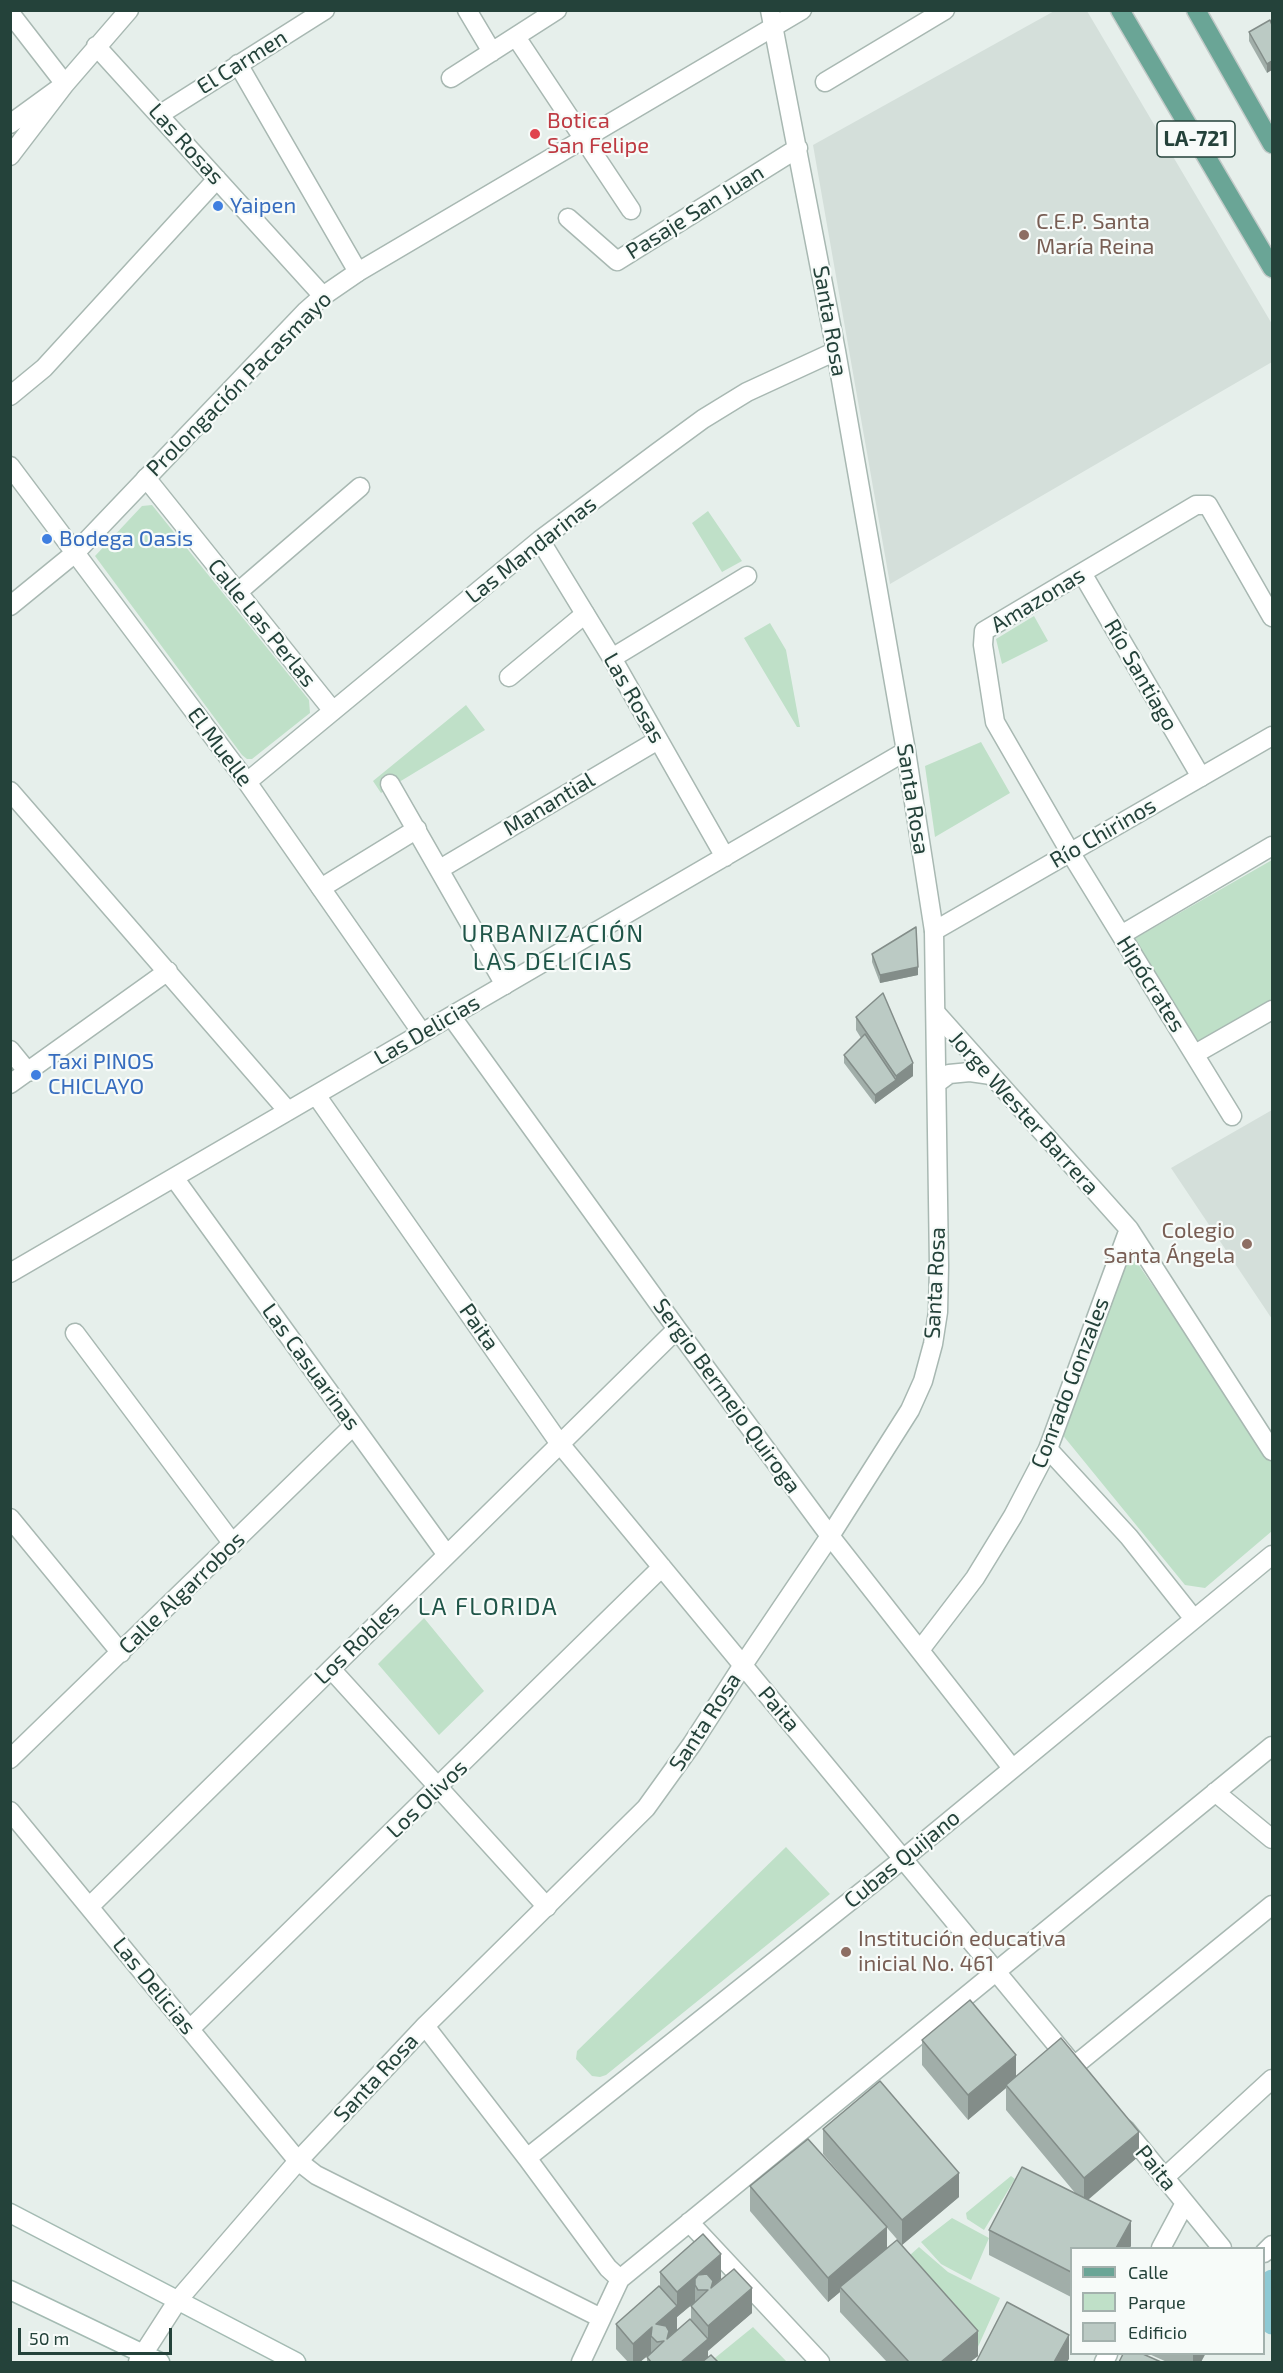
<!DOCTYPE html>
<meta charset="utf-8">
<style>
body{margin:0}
#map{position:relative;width:1283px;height:2373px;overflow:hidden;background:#e6efeb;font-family:"Exo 2",sans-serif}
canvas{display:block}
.frame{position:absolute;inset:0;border:12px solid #24423a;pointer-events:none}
.legend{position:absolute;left:1070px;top:2247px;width:195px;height:108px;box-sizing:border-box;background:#f7fbf9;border:2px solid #a3b1ad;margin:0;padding:8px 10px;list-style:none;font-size:18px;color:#24423a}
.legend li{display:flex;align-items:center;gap:12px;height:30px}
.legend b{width:30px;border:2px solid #a3b1ad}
.scale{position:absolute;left:18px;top:2328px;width:154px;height:27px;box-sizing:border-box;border:3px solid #24423a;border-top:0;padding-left:8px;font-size:18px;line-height:21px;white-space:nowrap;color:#24423a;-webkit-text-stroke:4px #f7fbf9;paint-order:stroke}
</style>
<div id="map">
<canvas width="1283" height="2373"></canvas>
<div class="frame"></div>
<ul class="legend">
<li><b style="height:8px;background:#6aa596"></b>Calle</li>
<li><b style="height:16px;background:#bfe0c8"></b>Parque</li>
<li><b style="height:16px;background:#bbcac4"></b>Edificio</li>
</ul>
<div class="scale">50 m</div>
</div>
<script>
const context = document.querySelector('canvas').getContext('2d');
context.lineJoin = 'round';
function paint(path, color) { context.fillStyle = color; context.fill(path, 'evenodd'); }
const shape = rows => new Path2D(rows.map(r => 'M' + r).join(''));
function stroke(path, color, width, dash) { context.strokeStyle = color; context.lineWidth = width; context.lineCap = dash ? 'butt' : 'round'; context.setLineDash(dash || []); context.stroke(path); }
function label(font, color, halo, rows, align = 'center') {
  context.font = font + ' "Exo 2",sans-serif'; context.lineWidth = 4.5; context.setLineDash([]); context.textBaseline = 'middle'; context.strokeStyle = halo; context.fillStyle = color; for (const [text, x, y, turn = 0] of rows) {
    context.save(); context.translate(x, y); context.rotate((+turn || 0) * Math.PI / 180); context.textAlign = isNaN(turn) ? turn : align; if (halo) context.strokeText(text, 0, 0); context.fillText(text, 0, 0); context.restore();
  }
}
paint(shape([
 [1056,10,1087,11,1272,324,1272,362,890,584,813,145],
 [1272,1110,1272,1319,1171,1168]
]), '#d4dfda');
paint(shape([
 [152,505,309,700,310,713,252,759,247,759,242,755,95,556,142,506],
 [708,511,742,561,722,572,692,523],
 [1034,616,1048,641,1002,664,996,639],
 [770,623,786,650,800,727,797,727,744,638],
 [466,705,485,730,381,793,373,781],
 [981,742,1010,793,935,837,925,766],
 [1272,860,1272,999,1198,1042,1134,939],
 [1136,1261,1272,1461,1272,1531,1205,1588,1185,1585,1061,1433,1121,1267],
 [424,1618,484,1691,439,1735,378,1664],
 [786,1847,830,1894,606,2075,600,2077,592,2076,576,2059,577,2051],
 [1011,2176,1015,2179,984,2230,967,2219,966,2213],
 [952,2218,989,2238,971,2280,941,2264,921,2242],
 [919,2247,948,2272,1000,2298,977,2349,901,2263],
 [753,2327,787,2362,710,2362]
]), '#bfe0c8');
stroke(shape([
 [1272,2280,1270,2308,1272,2324]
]), '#8ec9d4', 21);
const pedestrian = shape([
 [509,677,585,614],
 [390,784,505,985],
 [321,888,417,829]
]);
const minor = shape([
 [467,10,492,52],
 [770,10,836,351,906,751,934,931],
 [10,13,65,84,10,124],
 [516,37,631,210],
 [96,46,323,296],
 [238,64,358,272],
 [451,78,557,10],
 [825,82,945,10],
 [159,115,325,10],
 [10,156,65,84,129,10],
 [568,218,617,261,798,148],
 [10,396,44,368,217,179],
 [10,466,247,782,422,1033],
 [146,478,333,711],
 [540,540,612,658,725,857],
 [1082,573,1201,777],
 [238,592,360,487],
 [612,658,747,576],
 [247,782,540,540,658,452,703,419,747,392,836,351],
 [10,791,288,1111],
 [440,869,658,740],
 [1121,935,1272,846],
 [936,1013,1129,1229,1272,1451],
 [451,1016,677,1329,830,1536,1012,1768],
 [10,1050,28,1072],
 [1195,1054,1272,1010],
 [10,1084,168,971],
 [316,1095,560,1444,1070,2061],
 [1232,1116,1070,852,995,722,983,645,984,631,1196,505,1208,505,1272,617],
 [175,1179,447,1555],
 [10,1273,906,751],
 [75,1333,233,1544],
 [1048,1449,1129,1537,1194,1619],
 [10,1518,121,1653],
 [920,1650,975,1578,1013,1516,1048,1449,1129,1229],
 [331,1669,547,1907],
 [10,1759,353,1426],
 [1215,1792,1272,1839],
 [10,1811,298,2161,316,2175,601,2318],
 [89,1907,677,1329],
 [425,2026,527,2158,608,2268,620,2279],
 [190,2029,662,1567],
 [1074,2066,1272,1905],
 [1125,2129,1222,2248],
 [527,2158,903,1859,1272,1555],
 [1164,2178,1272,2079],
 [689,2222,820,2362],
 [1161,2248,1185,2203],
 [1264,2253,1272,2245],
 [581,2362,620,2279,1272,1746],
 [1104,2362,1108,2354]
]);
const tertiary = shape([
 [10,606,75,553,306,311,323,296,358,272,802,10],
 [937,1083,949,1074,970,1072,991,1075],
 [138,2362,178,2300,298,2161,425,2026,646,1808,692,1744,743,1665,830,1536,910,1410,923,1381,933,1344,938,1312,939,1266,934,931,1272,736]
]);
const secondary = shape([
 [10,2213,296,2362],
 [10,2290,160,2362]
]);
const primary = shape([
 [1120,10,1272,268],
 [1196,10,1272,144]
]);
stroke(pedestrian, '#a8b8b2', 21);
stroke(minor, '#a8b8b2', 21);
stroke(tertiary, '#a8b8b2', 21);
stroke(secondary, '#a4bbb3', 21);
stroke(primary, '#c2cac8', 21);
stroke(pedestrian, '#fff', 18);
stroke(minor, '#fff', 18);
stroke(tertiary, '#fff', 18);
stroke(secondary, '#fff', 18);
stroke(primary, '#6aa596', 18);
paint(shape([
 [1272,25,1267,73,1249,41,1249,32],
 [872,954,918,975,880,983,872,962],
 [856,1017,913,1076,875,1104,844,1063,844,1055,861,1038,856,1030],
 [922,2040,1016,2076,1139,2156,1088,2200,1131,2246,1071,2248,1071,2297,989,2255,989,2230,1076,2194,1006,2110,1006,2088,968,2120,922,2065],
 [823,2129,959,2197,902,2245,823,2154],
 [750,2186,887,2249,978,2356,970,2362,887,2362,840,2312,840,2292,828,2302,750,2211],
 [660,2272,721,2279,713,2287,752,2313,708,2350,708,2357,718,2362,647,2362,647,2357,651,2353,640,2362,628,2362,616,2349,616,2324,660,2288],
 [695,2302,695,2303,691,2306,691,2321,677,2330,677,2316,677,2317],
 [1149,2354,1205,2354,1205,2355,1201,2362,1167,2362]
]), '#a1aea9');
paint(shape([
 [1272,61,1272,70,1267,73,1267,64],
 [918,967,918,975,880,983,880,975],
 [913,1063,913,1076,875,1104,875,1095,896,1080,896,1076],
 [1016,2055,1016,2080,1006,2085,1006,2088,968,2120,968,2095],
 [1139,2132,1139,2156,1084,2203,1084,2178],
 [959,2173,959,2197,902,2245,902,2220],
 [1131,2221,1131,2246,1130,2248,1116,2248],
 [887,2227,887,2252,840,2287,840,2292,828,2302,828,2278],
 [721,2254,721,2279,713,2286,713,2305,711,2287,695,2279,695,2302,677,2317,677,2292],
 [752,2288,752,2313,708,2351,708,2326],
 [677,2306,677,2330,664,2341,656,2324],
 [652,2327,651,2336,651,2353,640,2362,633,2362,633,2344],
 [978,2331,978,2356,970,2362,941,2362],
 [1069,2335,1069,2359,1067,2362,1054,2362],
 [708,2339,708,2362,681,2362],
 [1193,2354,1205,2354,1201,2362,1193,2362]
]), '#838d89');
const building = shape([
 [1270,20,1272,25,1272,61,1267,64,1249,32,1270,20],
 [916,927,918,967,880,975,872,954,916,927],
 [883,993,913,1063,896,1076,856,1017,883,993],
 [865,1034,896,1080,875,1095,844,1055,865,1034],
 [970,2000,1016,2055,968,2095,922,2040,970,2000],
 [1061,2038,1139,2132,1084,2178,1006,2085,1061,2038],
 [880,2081,959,2173,902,2220,823,2129,880,2081],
 [808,2139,887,2227,828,2278,750,2186,808,2139],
 [1022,2167,1131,2221,1116,2248,1071,2248,1071,2272,989,2230,1022,2167],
 [703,2234,721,2254,677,2292,660,2272,703,2234],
 [897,2240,978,2331,941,2362,909,2362,840,2287,897,2240],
 [734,2269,752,2288,708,2326,691,2306,708,2290,698,2290,695,2285,695,2279,698,2275,707,2274,713,2281,711,2288,734,2269],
 [659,2286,677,2306,656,2324,666,2326,669,2331,667,2339,690,2319,708,2339,681,2362,651,2362,647,2357,664,2341,657,2342,651,2336,652,2327,633,2344,616,2324,659,2286],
 [1007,2302,1069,2335,1054,2362,976,2362,1007,2302],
 [1123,2354,1143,2354,1161,2362,1119,2362,1123,2354],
 [711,2355,718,2362,702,2362,711,2355]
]);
paint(building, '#bbcac4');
stroke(building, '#838d89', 1.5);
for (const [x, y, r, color] of [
 [535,134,6,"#e0444e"],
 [218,206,6,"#3f7fe0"],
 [1024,235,6,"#8d6e63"],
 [47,539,6,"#3f7fe0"],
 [36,1075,6,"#3f7fe0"],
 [1247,1244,6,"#8d6e63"],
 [846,1952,6,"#8d6e63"]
]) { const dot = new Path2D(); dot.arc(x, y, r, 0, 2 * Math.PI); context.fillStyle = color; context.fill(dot); stroke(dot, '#f7fbf9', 2); }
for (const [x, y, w] of [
 [1196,139,78]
]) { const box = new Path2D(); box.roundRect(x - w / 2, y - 18, w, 36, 4.5); context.fillStyle = '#f7fbf9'; context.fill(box); stroke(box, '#24423a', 1.5); }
label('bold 21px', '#24423a', null, [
 ["LA-721",1196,139]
]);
label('22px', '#24423a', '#f7fbf9', [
 ["El Carmen",242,62,-32],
 ["Las Rosas",186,144,48],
 ["Pasaje San Juan",695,212,-32],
 ["Santa Rosa",830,321,80],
 ["Prolongación Pacasmayo",239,384,-45],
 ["Las Mandarinas",531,550,-38],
 ["Amazonas",1038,600,-31],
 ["Calle Las Perlas",262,623,51],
 ["Río Santiago",1141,675,60],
 ["Las Rosas",634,698,60],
 ["El Muelle",220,747,53],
 ["Santa Rosa",913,799,81],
 ["Manantial",549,804,-31],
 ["Río Chirinos",1103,833,-30],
 ["Hipócrates",1151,984,58],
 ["Las Delicias",427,1030,-30],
 ["Jorge Wester Barrera",1024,1113,48],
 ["Santa Rosa",935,1283,-87],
 ["Paita",479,1327,55],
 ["Las Casuarinas",311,1367,54],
 ["Conrado Gonzales",1070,1383,-69],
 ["Sergio Bermejo Quiroga",727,1396,54],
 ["Calle Algarrobos",182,1593,-44],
 ["Los Robles",357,1643,-44],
 ["Paita",779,1709,50],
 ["Santa Rosa",705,1722,-57],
 ["Los Olivos",427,1799,-44],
 ["Cubas Quijano",902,1859,-39],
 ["Las Delicias",154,1986,51],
 ["Santa Rosa",376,2078,-47],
 ["Paita",1156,2168,51]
]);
label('22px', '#be3a42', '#f7fbf9', [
 ["Botica",547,121],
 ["San Felipe",547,146]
], 'left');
label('22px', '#366cbe', '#f7fbf9', [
 ["Yaipen",230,206],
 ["Bodega Oasis",59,539],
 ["Taxi PINOS",48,1062],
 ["CHICLAYO",48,1087]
], 'left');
label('22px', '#785e54', '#f7fbf9', [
 ["C.E.P. Santa",1036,222],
 ["María Reina",1036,247],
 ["Colegio",1235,1231,"right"],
 ["Santa Ángela",1235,1256,"right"],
 ["Institución educativa",858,1939],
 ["inicial No. 461",858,1964]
], 'left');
context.letterSpacing = '1.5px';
label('24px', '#1f5548', '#f7fbf9', [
 ["URBANIZACIÓN",553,934],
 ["LAS DELICIAS",553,962],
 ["LA FLORIDA",488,1607]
]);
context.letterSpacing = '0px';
</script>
